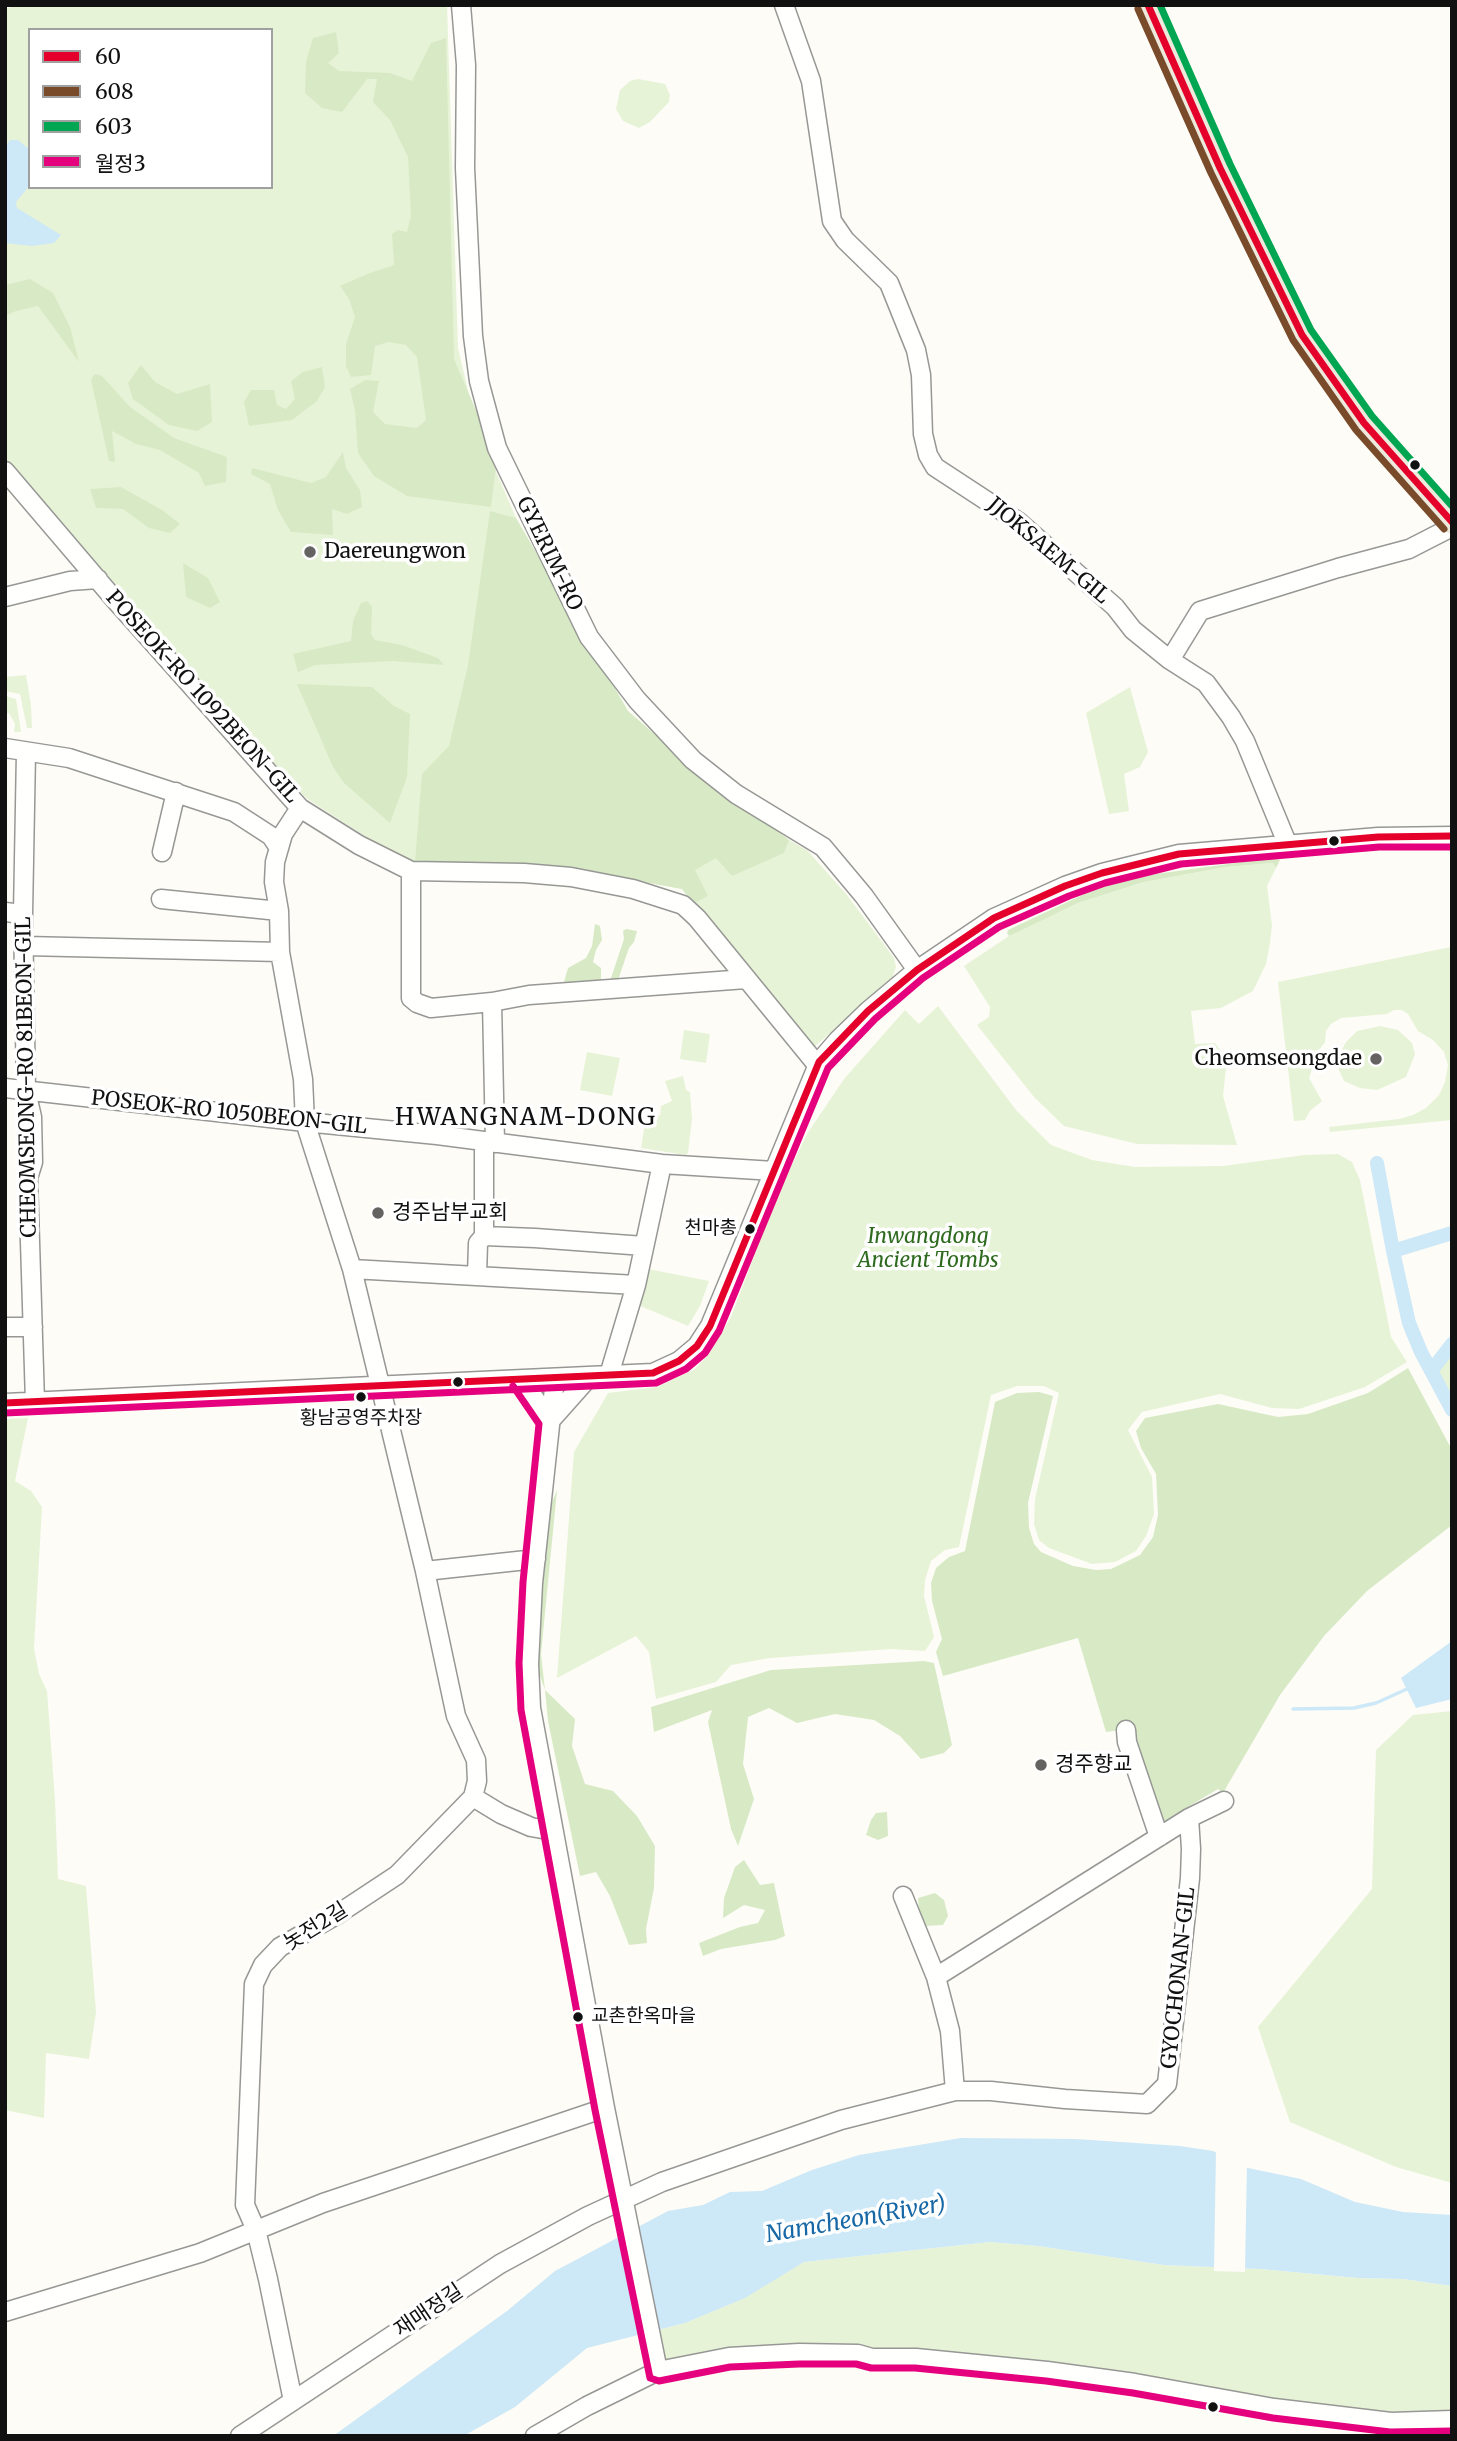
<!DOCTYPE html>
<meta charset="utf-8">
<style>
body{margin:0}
#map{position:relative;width:1457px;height:2441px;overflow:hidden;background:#fdfcf7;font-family:Merriweather,"Noto Sans KR",serif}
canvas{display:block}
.frame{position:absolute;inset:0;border:7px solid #111;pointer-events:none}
.legend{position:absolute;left:28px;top:28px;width:245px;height:161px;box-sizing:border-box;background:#fff;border:2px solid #a0a0a0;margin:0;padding:9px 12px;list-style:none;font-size:21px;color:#111}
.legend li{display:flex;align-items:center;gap:14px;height:35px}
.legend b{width:35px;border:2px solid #a0a0a0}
</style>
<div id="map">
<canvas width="1457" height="2441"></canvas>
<div class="frame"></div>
<ul class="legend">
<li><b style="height:9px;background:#e4002b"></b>60</li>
<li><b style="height:9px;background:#7a4b2a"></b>608</li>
<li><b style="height:9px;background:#00a651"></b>603</li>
<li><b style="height:9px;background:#e5007d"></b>월정3</li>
</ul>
</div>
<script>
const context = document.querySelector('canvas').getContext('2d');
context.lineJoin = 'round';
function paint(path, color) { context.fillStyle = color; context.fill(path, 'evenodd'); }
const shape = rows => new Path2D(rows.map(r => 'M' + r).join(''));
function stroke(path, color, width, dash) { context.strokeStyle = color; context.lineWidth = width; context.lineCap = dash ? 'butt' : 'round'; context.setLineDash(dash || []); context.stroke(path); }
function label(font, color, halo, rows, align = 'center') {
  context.font = font + ' Merriweather,"Noto Sans KR",serif'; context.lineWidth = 7; context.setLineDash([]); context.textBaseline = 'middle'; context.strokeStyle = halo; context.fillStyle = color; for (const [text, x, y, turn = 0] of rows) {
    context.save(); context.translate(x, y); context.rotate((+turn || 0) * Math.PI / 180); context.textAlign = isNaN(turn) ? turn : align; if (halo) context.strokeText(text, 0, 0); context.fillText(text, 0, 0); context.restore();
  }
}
paint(shape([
 [18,5,447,5,458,348,470,399,491,460,516,518,628,711,692,767,789,840,807,850,847,895,894,958,896,967,892,979,814,1047,682,889,585,871,514,865,415,862,383,848,306,798,112,587,5,459,5,9],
 [30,30,271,30,271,187,30,187],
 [638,79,665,84,670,95,669,102,650,122,639,128,623,121,616,109,620,90,630,81],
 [26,675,31,705,32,728,27,728,20,694,5,691,5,677],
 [1130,687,1148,752,1140,767,1124,774,1129,811,1109,814,1086,713],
 [5,696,16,699,21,732,14,732,15,724,9,713,5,713],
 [1273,863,1276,868,1267,886,1272,925,1270,943,1266,964,1253,991,1221,1008,1191,1011,1195,1044,1215,1043,1227,1059,1223,1096,1237,1145,1137,1144,1064,1126,1034,1097,977,1025,989,1017,990,1007,964,966,1015,932,1078,903,1144,882,1226,867],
 [1451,947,1452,1120,1330,1132,1329,1127,1399,1119,1413,1115,1426,1108,1439,1095,1445,1082,1448,1065,1444,1052,1433,1040,1418,1031,1408,1014,1402,1010,1394,1010,1387,1014,1341,1018,1331,1024,1326,1031,1325,1042,1317,1053,1309,1078,1322,1101,1310,1111,1305,1120,1294,1121,1278,982],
 [938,1006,1016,1110,1051,1145,1092,1160,1135,1167,1223,1166,1304,1155,1338,1154,1352,1162,1360,1180,1391,1337,1407,1362,1365,1387,1299,1409,1272,1408,1220,1394,1142,1412,1128,1430,1152,1477,1154,1514,1146,1536,1136,1551,1115,1562,1092,1564,1049,1548,1039,1540,1034,1524,1035,1499,1059,1393,1044,1386,1017,1386,991,1395,959,1547,945,1550,931,1561,925,1580,924,1596,934,1637,925,1651,891,1649,770,1658,731,1665,716,1682,656,1699,649,1652,636,1636,557,1678,574,1452,608,1393,657,1387,695,1369,709,1354,731,1317,777,1196,807,1134,844,1079,905,1010,919,1024],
 [1380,1026,1398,1030,1412,1043,1415,1054,1406,1077,1377,1090,1360,1088,1344,1081,1338,1068,1338,1057,1346,1042,1357,1031],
 [684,1030,710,1034,706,1063,680,1059],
 [587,1052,620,1058,612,1096,580,1090],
 [683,1076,686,1090,690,1092,692,1119,688,1153,686,1155,641,1148,646,1117,654,1111,660,1116,661,1106,672,1101,665,1081],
 [648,1269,709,1281,700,1306,688,1326,638,1305],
 [1452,1354,1452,1402,1436,1375],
 [28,1418,15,1481,31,1491,42,1507,34,1648,39,1674,47,1691,55,1800,58,1879,86,1886,96,2012,89,2059,46,2053,44,2118,5,2110,5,1419],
 [1452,1711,1452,2183,1396,2167,1290,2122,1258,2027,1372,1889,1376,1750,1413,1715],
 [990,2242,1038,2246,1164,2265,1260,2269,1358,2278,1403,2279,1452,2286,1452,2420,1218,2398,799,2353,658,2371,651,2332,685,2323,742,2299,804,2262]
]), '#e7f3d7');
paint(shape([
 [336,32,339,53,328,63,339,71,390,73,412,81,431,43,446,38,454,359,497,459,491,507,407,496,374,476,358,453,355,410,350,389,365,380,379,381,373,412,385,424,417,428,426,420,417,357,406,345,389,342,375,346,371,375,351,377,346,366,346,344,355,317,349,299,340,286,367,274,394,265,392,234,398,230,407,232,411,216,408,157,390,120,373,102,377,79,367,79,342,112,322,108,305,93,306,62,313,38],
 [30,279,53,293,70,327,79,362,38,306,16,311,5,316,5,285],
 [141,365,155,382,177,394,210,384,212,422,197,431,169,425,133,399,128,383],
 [322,367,325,387,317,401,292,420,249,426,244,402,251,390,274,390,277,405,286,409,295,399,291,381,303,372],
 [95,374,102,376,130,407,174,438,227,457,226,482,205,486,199,473,160,450,136,444,112,431,115,462,109,461,91,380],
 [343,452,346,468,360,490,362,507,347,514,332,509,333,535,291,532,278,510,270,484,251,474,252,468,311,483,326,477],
 [121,487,162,510,180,524,170,533,149,528,123,509,96,508,90,489],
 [490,511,516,518,628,711,692,767,789,840,784,853,732,876,716,858,695,870,708,896,693,904,682,889,585,871,514,865,415,862,422,774,449,746,468,665],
 [183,563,208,578,220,602,210,608,186,597],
 [367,601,372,607,371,634,375,640,402,645,438,658,444,665,393,661,315,665,298,672,293,654,351,641,353,621,361,603],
 [297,684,372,687,394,706,410,714,407,777,390,823,344,783,333,767],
 [1272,858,1280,860,1276,868,1273,863,1226,867,1144,882,1078,903,1009,936,1007,933,1008,930,1095,889,1141,876],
 [595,924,600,926,602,940,596,950,593,962,601,968,601,980,589,983,568,985,564,982,568,968,586,958,592,946],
 [626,929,637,931,634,942,629,948,618,980,610,981,624,939,623,931],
 [1408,1368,1452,1450,1452,1525,1367,1591,1324,1636,1280,1695,1223,1793,1218,1789,1161,1823,1127,1729,1106,1732,1078,1638,943,1676,936,1652,942,1639,932,1601,931,1583,936,1568,949,1557,965,1551,995,1402,1017,1393,1039,1392,1053,1396,1028,1503,1029,1528,1034,1544,1041,1552,1073,1566,1096,1570,1111,1569,1140,1555,1153,1537,1158,1515,1156,1474,1141,1448,1136,1431,1145,1418,1218,1404,1278,1417,1308,1414,1368,1393],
 [557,1490,541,1654,545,1690,575,1719,572,1746,585,1784,613,1791,637,1816,655,1846,654,1888,646,1929,647,1943,629,1945,610,1896,596,1872,580,1876,548,1721,545,1690,538,1670,540,1608,550,1507],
 [924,1661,934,1663,952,1745,944,1753,921,1759,900,1736,874,1720,835,1714,797,1723,769,1708,748,1717,743,1764,754,1799,738,1846,731,1829,708,1722,712,1710,654,1732,651,1707,771,1670],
 [887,1812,888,1836,878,1840,866,1835,871,1820,876,1813],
 [744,1860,760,1885,774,1883,785,1936,775,1940,721,1949,703,1956,699,1943,740,1927,758,1923,765,1910,744,1905,723,1918,724,1898,735,1867],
 [935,1893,944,1900,948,1916,943,1925,925,1926,919,1912,918,1898]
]), '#d8eac5');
paint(shape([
 [10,140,18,140,30,150,30,185,16,202,17,208,61,235,54,243,32,246,5,243,5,147],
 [1452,1641,1452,1699,1416,1708,1401,1678],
 [961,2138,1076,2139,1180,2146,1213,2151,1248,2168,1301,2179,1355,2202,1403,2212,1452,2215,1452,2286,1403,2279,1358,2278,1260,2269,1164,2265,1038,2246,990,2242,804,2262,745,2298,685,2323,587,2348,515,2407,467,2434,462,2436,333,2436,507,2311,555,2271,668,2211,703,2205,730,2192,762,2191,812,2170,859,2155]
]), '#cde8f7');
paint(shape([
 [1216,2149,1247,2163,1245,2272,1214,2271]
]), '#fdfcf7');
stroke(shape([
 [1293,1709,1354,1708,1376,1703,1407,1689]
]), '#cde8f7', 3.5);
stroke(shape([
 [1377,1163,1393,1251,1409,1323,1421,1352,1452,1410],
 [1393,1251,1452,1233],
 [1431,1371,1452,1344]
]), '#cde8f7', 14);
const minor = shape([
 [461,5,466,65,465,168,473,336,479,381,497,448,589,637,637,700,693,760,736,794,823,847,864,896,917,970],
 [784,5,811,81,832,221,845,240,889,283,916,350,921,375,923,434,928,455,935,467,1019,522,1115,607,1133,630,1170,660,1206,683,1231,717,1245,741,1287,843],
 [5,471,115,600,300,808,359,845,411,871,524,873,571,877,633,889,683,905,697,918,818,1066],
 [5,597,70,581,98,579],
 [1170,660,1200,611,1338,568,1409,549,1452,527],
 [5,748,69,758,234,812,271,836,279,848],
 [26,752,23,914,26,1091,32,1117,33,1162,28,1178,35,1402],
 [300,808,283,834,275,862,274,882,279,911,280,952,303,1079,305,1122,352,1269,425,1571,456,1716,476,1760,477,1781,473,1797],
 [162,852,176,792],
 [411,871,411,998,417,1003,431,1008,492,1002],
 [161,899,279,911],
 [5,912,23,914],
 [26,946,280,952],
 [5,1088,305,1122,437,1135,662,1164,774,1171],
 [495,1143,492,1002,529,995,746,979],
 [484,1236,535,1238,644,1246],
 [352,1269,636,1285],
 [477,1276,478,1243,484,1236,484,1141],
 [5,1327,33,1327],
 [609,1375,636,1285,662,1164],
 [555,1379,533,1583,529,1664,531,1708,605,2108,658,2371],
 [522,1380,550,1421],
 [5,1403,653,1373,679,1361,697,1346,710,1326,819,1062,838,1040,868,1011,917,970,994,918,1065,886,1102,873,1179,854,1378,837,1452,836],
 [550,1421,590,1376],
 [425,1571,536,1559],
 [1126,1730,1127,1742,1159,1837],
 [903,1896,936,1977,950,2031,955,2091],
 [936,1977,1189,1818,1224,1801],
 [5,2312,200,2253,323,2203,605,2108],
 [293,2401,268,2279,256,2230,245,2205,254,1984,263,1965,280,1947,338,1914,397,1875,473,1797,501,1814,531,1827,553,1831],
 [240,2436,500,2264,588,2216,662,2182,841,2120,955,2091,991,2091,1065,2099,1147,2104,1167,2084,1190,1878,1191,1849,1189,1818],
 [535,2436,587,2406,658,2371,729,2357,799,2353,858,2354,872,2358,916,2358,1047,2371,1135,2383,1274,2408,1391,2422,1452,2420]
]);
const major = shape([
 [1148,5,1220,168,1302,335,1364,423,1452,522]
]);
stroke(minor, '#979795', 21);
stroke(major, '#858482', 26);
stroke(minor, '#fffffe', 18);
stroke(major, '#ede9dc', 23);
stroke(shape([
 [1148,5,1220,168,1302,335,1364,423,1452,522],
 [5,1403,653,1373,679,1361,697,1346,710,1326,819,1062,868,1011,917,970,994,918,1065,886,1102,873,1179,854,1378,837,1452,836]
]), '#e4002b', 7);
stroke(shape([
 [1138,9,1211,173,1293,340,1356,430,1444,529]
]), '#7a4b2a', 7);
stroke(shape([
 [1160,5,1230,164,1311,330,1372,416,1452,506]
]), '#00a651', 7);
stroke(shape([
 [513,1386,539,1424,523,1582,519,1663,521,1710,595,2110,650,2378,659,2381,730,2367,799,2364,856,2364,871,2368,915,2368,1046,2381,1133,2393,1273,2418,1390,2432,1452,2431],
 [5,1413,656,1383,686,1369,705,1353,719,1331,828,1068,875,1019,923,978,999,927,1069,896,1105,883,1181,864,1379,847,1452,847]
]), '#e5007d', 7);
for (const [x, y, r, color] of [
 [1415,465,6,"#111"],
 [310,552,7,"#646362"],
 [1334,841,6,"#111"],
 [1376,1059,7,"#646362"],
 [378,1213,7,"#646362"],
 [750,1229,6,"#111"],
 [458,1382,6,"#111"],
 [361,1397,6,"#111"],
 [1041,1765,7,"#646362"],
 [578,2017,6,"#111"],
 [1213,2407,6,"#111"]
]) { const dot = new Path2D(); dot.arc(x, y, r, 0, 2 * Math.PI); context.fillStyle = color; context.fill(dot); stroke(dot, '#fff', 2.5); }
label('19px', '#111', '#fff', [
 ["천마총",737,1229],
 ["황남공영주차장",361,1419,"center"],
 ["교촌한옥마을",591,2017,"left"]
], 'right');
label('21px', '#111', '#fff', [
 ["JJOKSAEM-GIL",1048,551,40],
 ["GYERIM-RO",549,554,64],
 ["POSEOK-RO 1092BEON-GIL",202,697,48],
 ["CHEOMSEONG-RO 81BEON-GIL",27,1077,-91],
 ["POSEOK-RO 1050BEON-GIL",229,1113,6],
 ["놋전2길",316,1927,-32],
 ["GYOCHONAN-GIL",1179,1978,-84],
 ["재매정길",429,2311,-34]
]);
label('21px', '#111', '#fff', [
 ["Daereungwon",324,552],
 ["Cheomseongdae",1362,1059,"right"],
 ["경주남부교회",392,1213],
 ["경주향교",1055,1765]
], 'left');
label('italic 21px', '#2f6b1f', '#fff', [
 ["Inwangdong",928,1237],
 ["Ancient Tombs",928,1261]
]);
label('italic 23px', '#1768a6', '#fff', [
 ["Namcheon(River)",856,2220,-10]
]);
context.letterSpacing = '2px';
label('24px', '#111', '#fff', [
 ["HWANGNAM-DONG",526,1118]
]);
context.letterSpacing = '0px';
</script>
